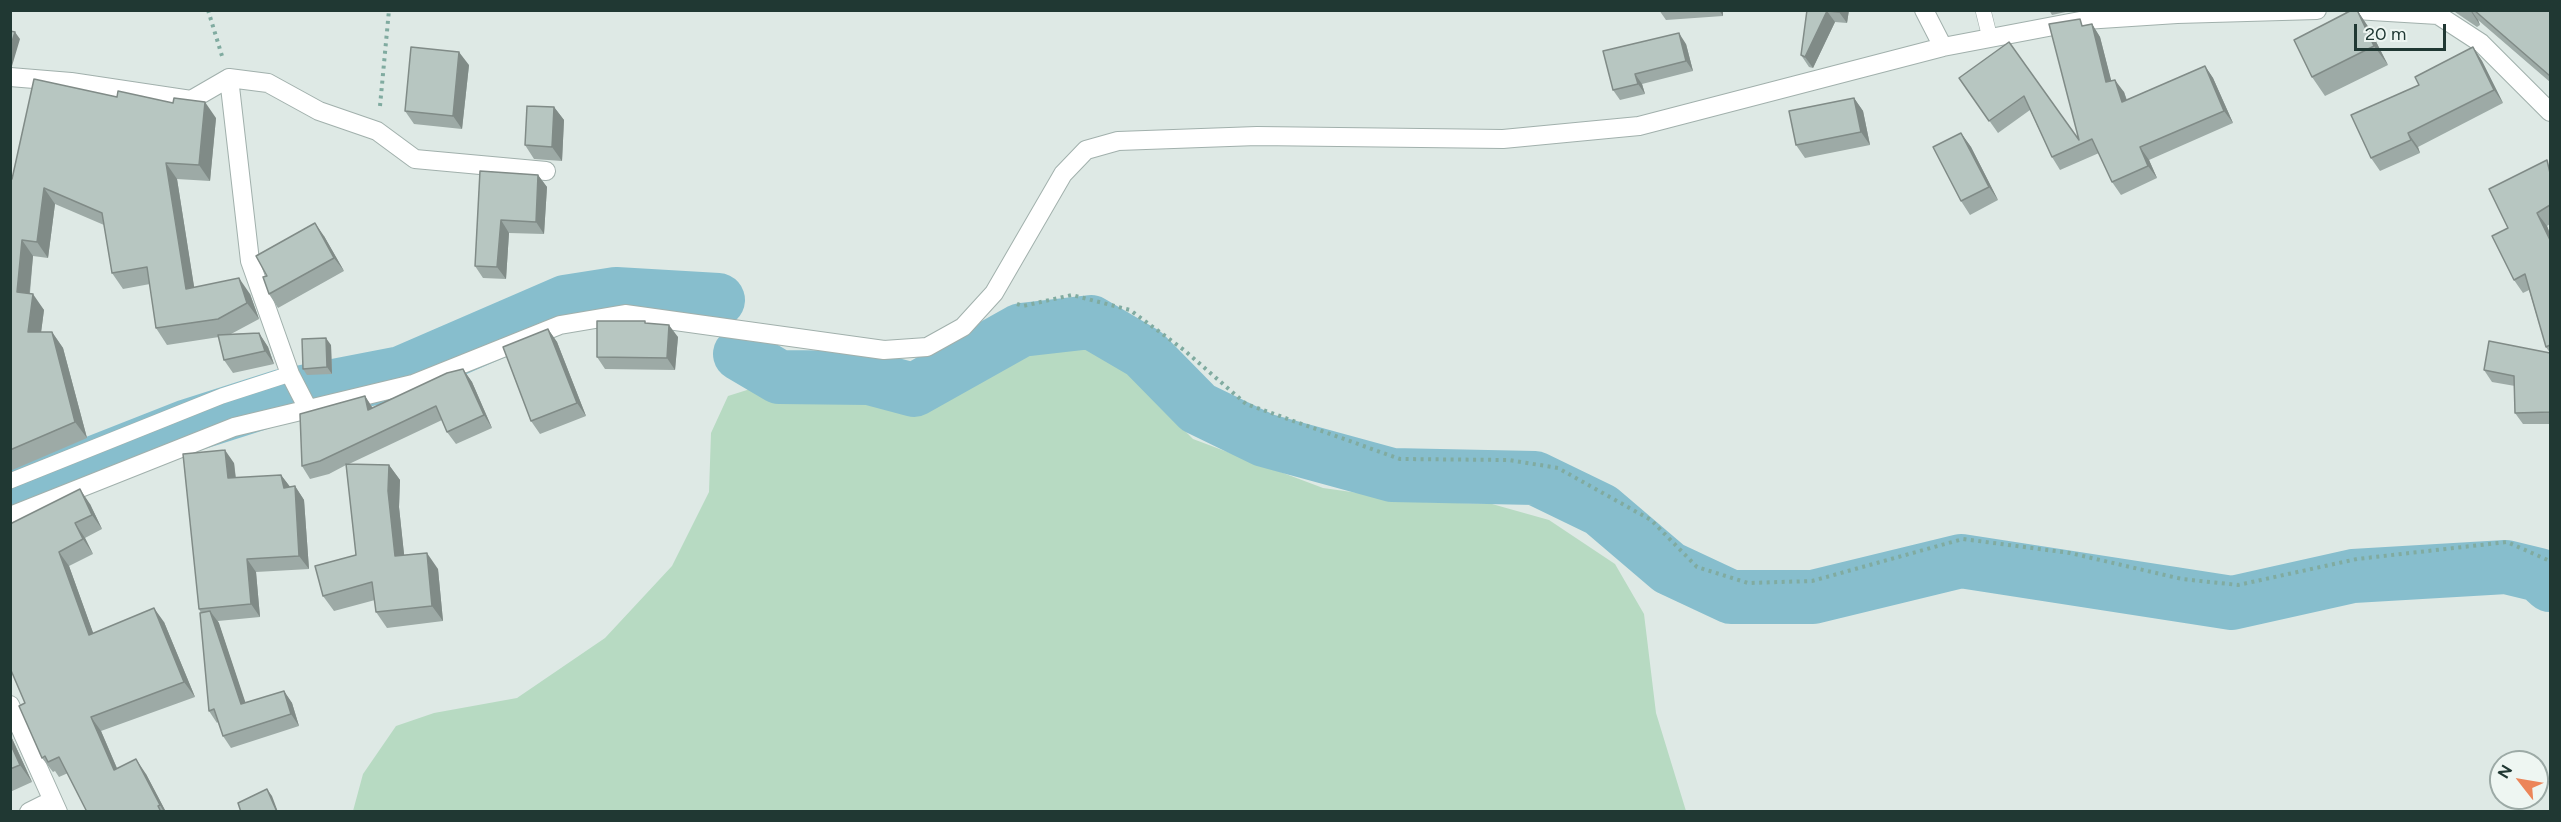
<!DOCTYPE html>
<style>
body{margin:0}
#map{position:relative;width:2561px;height:822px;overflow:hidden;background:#dee9e5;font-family:Figtree,sans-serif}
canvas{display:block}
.frame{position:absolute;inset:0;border:12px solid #203833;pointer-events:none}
.north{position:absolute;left:2489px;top:750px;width:60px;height:60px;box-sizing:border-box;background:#eef6f2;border:2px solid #9caaa6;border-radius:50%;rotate:301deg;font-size:16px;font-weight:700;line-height:24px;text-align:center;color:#203833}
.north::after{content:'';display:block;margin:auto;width:21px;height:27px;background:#ec8559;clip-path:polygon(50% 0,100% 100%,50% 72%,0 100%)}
.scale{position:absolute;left:2354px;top:24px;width:92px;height:27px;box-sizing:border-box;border:3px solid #203833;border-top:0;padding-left:8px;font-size:18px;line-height:21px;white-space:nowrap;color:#203833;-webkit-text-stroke:4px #eef6f2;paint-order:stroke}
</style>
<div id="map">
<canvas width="2561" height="822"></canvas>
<div class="frame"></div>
<div class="north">N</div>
<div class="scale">20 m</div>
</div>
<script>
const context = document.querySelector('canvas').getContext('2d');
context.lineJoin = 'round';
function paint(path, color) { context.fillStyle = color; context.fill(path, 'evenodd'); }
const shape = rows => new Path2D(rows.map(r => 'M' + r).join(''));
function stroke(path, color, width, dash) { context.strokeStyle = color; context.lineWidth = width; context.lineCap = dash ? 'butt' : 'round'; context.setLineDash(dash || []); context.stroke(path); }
paint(shape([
 [1084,339,1130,368,1166,412,1193,439,1323,488,1423,502,1492,504,1549,520,1615,564,1644,614,1656,713,1686,811,353,811,363,774,396,726,434,713,517,698,605,638,672,566,709,492,711,433,728,396,763,385,826,396,865,397,911,409,1030,351]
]), '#b7dac2');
stroke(shape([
 [740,354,779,377,869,378,914,390,1021,330,1091,322,1144,353,1198,408,1264,440,1392,475,1535,478,1601,510,1669,568,1731,597,1813,597,1961,561,2232,603,2353,576,2506,567,2539,575,2550,585],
 [10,496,188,426,282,396,401,373,565,302,616,294,718,300]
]), '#87becd', 54);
const lane = shape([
 [1983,10,1990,38],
 [10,481,222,396,290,374]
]);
const street = shape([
 [1924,10,1943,47],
 [2355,10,2438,15,2481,43,2550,112],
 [10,77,71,82,191,100,229,78,268,83,319,111,377,131,415,159,546,171],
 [229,78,250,261,290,374,307,407],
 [10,516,234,427,413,384,560,325,625,314,884,350,927,347,963,327,994,293,1063,174,1086,150,1118,141,1257,136,1503,139,1639,126,1943,47,2085,20,2177,14,2317,10],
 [10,705,58,812],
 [29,812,51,801]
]);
stroke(lane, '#a1b0ac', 16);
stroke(street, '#a1b0ac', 20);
stroke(shape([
 [208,10,222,56],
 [380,106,389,10],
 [1017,304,1023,306,1072,295,1130,310,1184,350,1246,404,1400,459,1509,460,1558,468,1651,520,1697,567,1748,583,1812,581,1963,539,2070,553,2182,579,2238,585,2357,559,2507,542,2550,561]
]), '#80aba0', 4, [3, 4.5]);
stroke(lane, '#fff', 15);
stroke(street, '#fff', 18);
paint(shape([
 [1659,10,1723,10,1723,16,1666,20],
 [1807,10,1849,10,1847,23,1835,22,1813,68,1809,67,1801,55],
 [2049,10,2075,10,2052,15],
 [2357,10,2369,28,2388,65,2325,96,2312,77],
 [2453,10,2550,10,2550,82,2478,20,2480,25,2477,27,2455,12],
 [2092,24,2100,37,2111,81,2124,92,2127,100,2205,66,2213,78,2233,123,2149,160,2157,178,2121,195,2112,182,2099,153,2060,170,2052,157,2030,110,1998,133,1959,78,2009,42,2079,140,2085,26],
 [1686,44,1693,71,1642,84,1645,94,1620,100,1613,90,1603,51],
 [2473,47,2482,61,2503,103,2418,147,2420,153,2380,171,2371,158,2419,85],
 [469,65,462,129,414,124,405,111],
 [1854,98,1863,111,1870,145,1805,158,1796,145],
 [554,107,564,120,562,161,534,159,525,145],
 [216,118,210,181,177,179,194,287,250,294,259,319,231,334,259,333,268,347,274,364,233,373,224,360,219,337,167,345,156,328,150,284,123,289,112,273,104,225,55,204,48,258,33,256,30,293,44,310,41,332,52,332,63,348,87,438,10,471,10,179],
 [1961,133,1971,147,1998,200,1970,215,1961,201],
 [2550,165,2550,224,2547,226,2550,234,2550,424,2523,424,2515,413,2515,386,2492,382,2484,370,2550,353,2546,347,2529,290,2523,293,2514,280,2508,228],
 [480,171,538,175,547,187,544,234,509,233,506,279,483,278,475,266],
 [324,236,344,271,278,308,269,294,267,276],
 [647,323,678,337,675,370,605,369,597,357],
 [548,329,557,342,586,416,540,434,531,421],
 [331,345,332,374,307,375,303,369],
 [463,369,472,382,492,428,456,444,447,432,442,420,349,464,389,465,400,480,399,507,404,555,438,569,443,621,387,628,376,612,375,600,334,611,323,596,356,555,346,465,329,474,310,479,302,466,365,396,373,408],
 [234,463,236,478,281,475,290,487,295,486,304,500,309,569,256,572,260,617,218,621,245,703,284,691,292,703,299,726,231,748,223,736,218,722,217,723,209,711,201,613,199,609],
 [90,504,102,529,85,538,93,554,69,566,93,633,164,622,195,697,101,731,117,768,146,774,166,812,87,812,68,773,59,777,55,771,53,772,42,758,25,703,10,524],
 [10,734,32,782,10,792]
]), '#9daaa6');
paint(shape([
 [1719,10,1723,10,1723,16],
 [1839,10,1849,10,1847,23,1839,12],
 [2357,10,2369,28,2388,65,2374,46],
 [2470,10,2471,10,2478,20,2480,25],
 [1827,11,1835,22,1813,68,1805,57],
 [2092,24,2100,37,2115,95,2106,82],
 [15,32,20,39,12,66,10,64,10,48],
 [1679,33,1686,44,1693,71,1686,61],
 [2473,47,2482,61,2503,103,2494,90],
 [459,52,469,65,462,129,453,116],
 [2205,66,2213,78,2233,123,2224,111],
 [1635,74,1642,84,1645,94,1638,84],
 [2115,80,2124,92,2131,114,2122,102],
 [1854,98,1863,111,1870,145,1861,132],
 [205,102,216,118,210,181,199,165],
 [554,107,564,120,562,161,552,147],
 [1961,133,1971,147,1998,200,1989,187],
 [2408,133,2418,147,2420,153,2411,140],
 [2140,147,2149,160,2157,178,2148,166],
 [166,163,177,179,197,305,186,289],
 [538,175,547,187,544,234,536,222],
 [44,188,55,204,48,258,37,242],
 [2537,213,2547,226,2550,234,2550,240],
 [501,220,509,233,506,279,497,267],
 [315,223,324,236,344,271,334,258],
 [22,240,33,256,28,308,17,292],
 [239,278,250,294,259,319,247,303],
 [33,294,44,310,39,348,28,332],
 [669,325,678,337,675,370,667,358],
 [548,329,557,342,586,416,577,403],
 [52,332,63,348,87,438,75,422],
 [259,333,268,347,274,364,265,351],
 [326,338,331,345,332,374,327,367],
 [463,369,472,382,492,428,484,415],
 [365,396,373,409,368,410],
 [225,450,234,463,237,492,228,478],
 [389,465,400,480,399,507,406,572,395,556,388,491],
 [281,475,291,488,284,488],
 [295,486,304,500,309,569,299,556],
 [80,489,90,504,102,529,92,515],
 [75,523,85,538,93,554,83,539],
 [59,552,69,566,99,649,89,635],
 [427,553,438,569,443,621,432,606],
 [247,559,256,572,260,617,251,604],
 [154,608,164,622,195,697,184,682],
 [210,611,219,623,250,716,241,704],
 [284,691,292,703,299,726,291,714],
 [91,717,101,731,124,785,114,770],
 [10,734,32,782,20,765,10,743],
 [136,759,146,774,166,812,164,812,160,805],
 [267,789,272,796,278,812,277,812]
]), '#808b87');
const building = shape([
 [1807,10,1839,10,1839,12,1827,11,1805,57,1801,55,1807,10],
 [2352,10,2357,10,2374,46,2312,77,2294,40,2352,10],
 [2474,10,2550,10,2550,76,2474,10],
 [2080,19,2082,26,2092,24,2106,82,2115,80,2122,102,2205,66,2224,111,2140,147,2148,166,2112,182,2092,139,2052,157,2024,96,1989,121,1959,78,2009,42,2079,140,2049,24,2080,19],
 [10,31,15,32,10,48,10,31],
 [1679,33,1686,61,1635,74,1638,84,1613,90,1603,51,1679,33],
 [411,47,459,52,453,116,405,111,411,47],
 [2473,47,2494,90,2408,133,2411,140,2371,158,2351,115,2419,85,2415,77,2473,47],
 [34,79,117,97,118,91,173,103,174,98,205,102,199,165,166,163,186,289,239,278,247,303,218,319,156,328,147,267,112,273,102,213,44,188,37,242,22,240,17,292,33,294,28,332,52,332,75,422,10,450,10,179,12,179,34,79],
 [1854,98,1861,132,1796,145,1789,111,1854,98],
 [527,106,554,107,552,147,525,145,527,106],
 [1961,133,1989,187,1961,201,1933,147,1961,133],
 [2547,160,2550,173,2550,205,2537,213,2550,240,2550,345,2546,347,2525,274,2514,280,2492,236,2508,228,2489,189,2547,160],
 [480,171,538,175,536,222,501,220,497,267,475,266,480,171],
 [315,223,334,258,269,294,263,277,267,276,256,256,315,223],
 [597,321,645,321,645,323,669,325,667,358,597,357,597,321],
 [548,329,577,403,531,421,503,347,548,329],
 [259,333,265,351,224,360,218,335,259,333],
 [326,338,327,367,303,369,302,339,326,338],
 [2489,341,2550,353,2550,412,2515,413,2514,376,2484,370,2489,341],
 [463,369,484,415,447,432,436,406,320,461,302,466,300,414,365,396,368,410,447,373,463,369],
 [225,450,228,478,281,475,284,488,295,486,299,556,247,559,251,604,199,609,183,454,225,450],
 [346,464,389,465,388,491,395,556,427,553,432,606,376,612,372,582,323,596,315,566,356,555,346,464],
 [80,489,92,515,75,523,83,539,59,552,89,635,154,608,184,682,91,717,114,770,136,759,160,805,158,806,161,812,87,812,59,757,48,762,45,756,42,758,19,706,25,703,10,668,10,524,80,489],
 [210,611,241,704,284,691,291,714,223,736,214,709,209,711,200,613,210,611],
 [10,743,20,765,10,769,10,743],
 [267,789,277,812,241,812,238,803,267,789]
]);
paint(building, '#b7c6c1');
stroke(building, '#808b87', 1.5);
</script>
